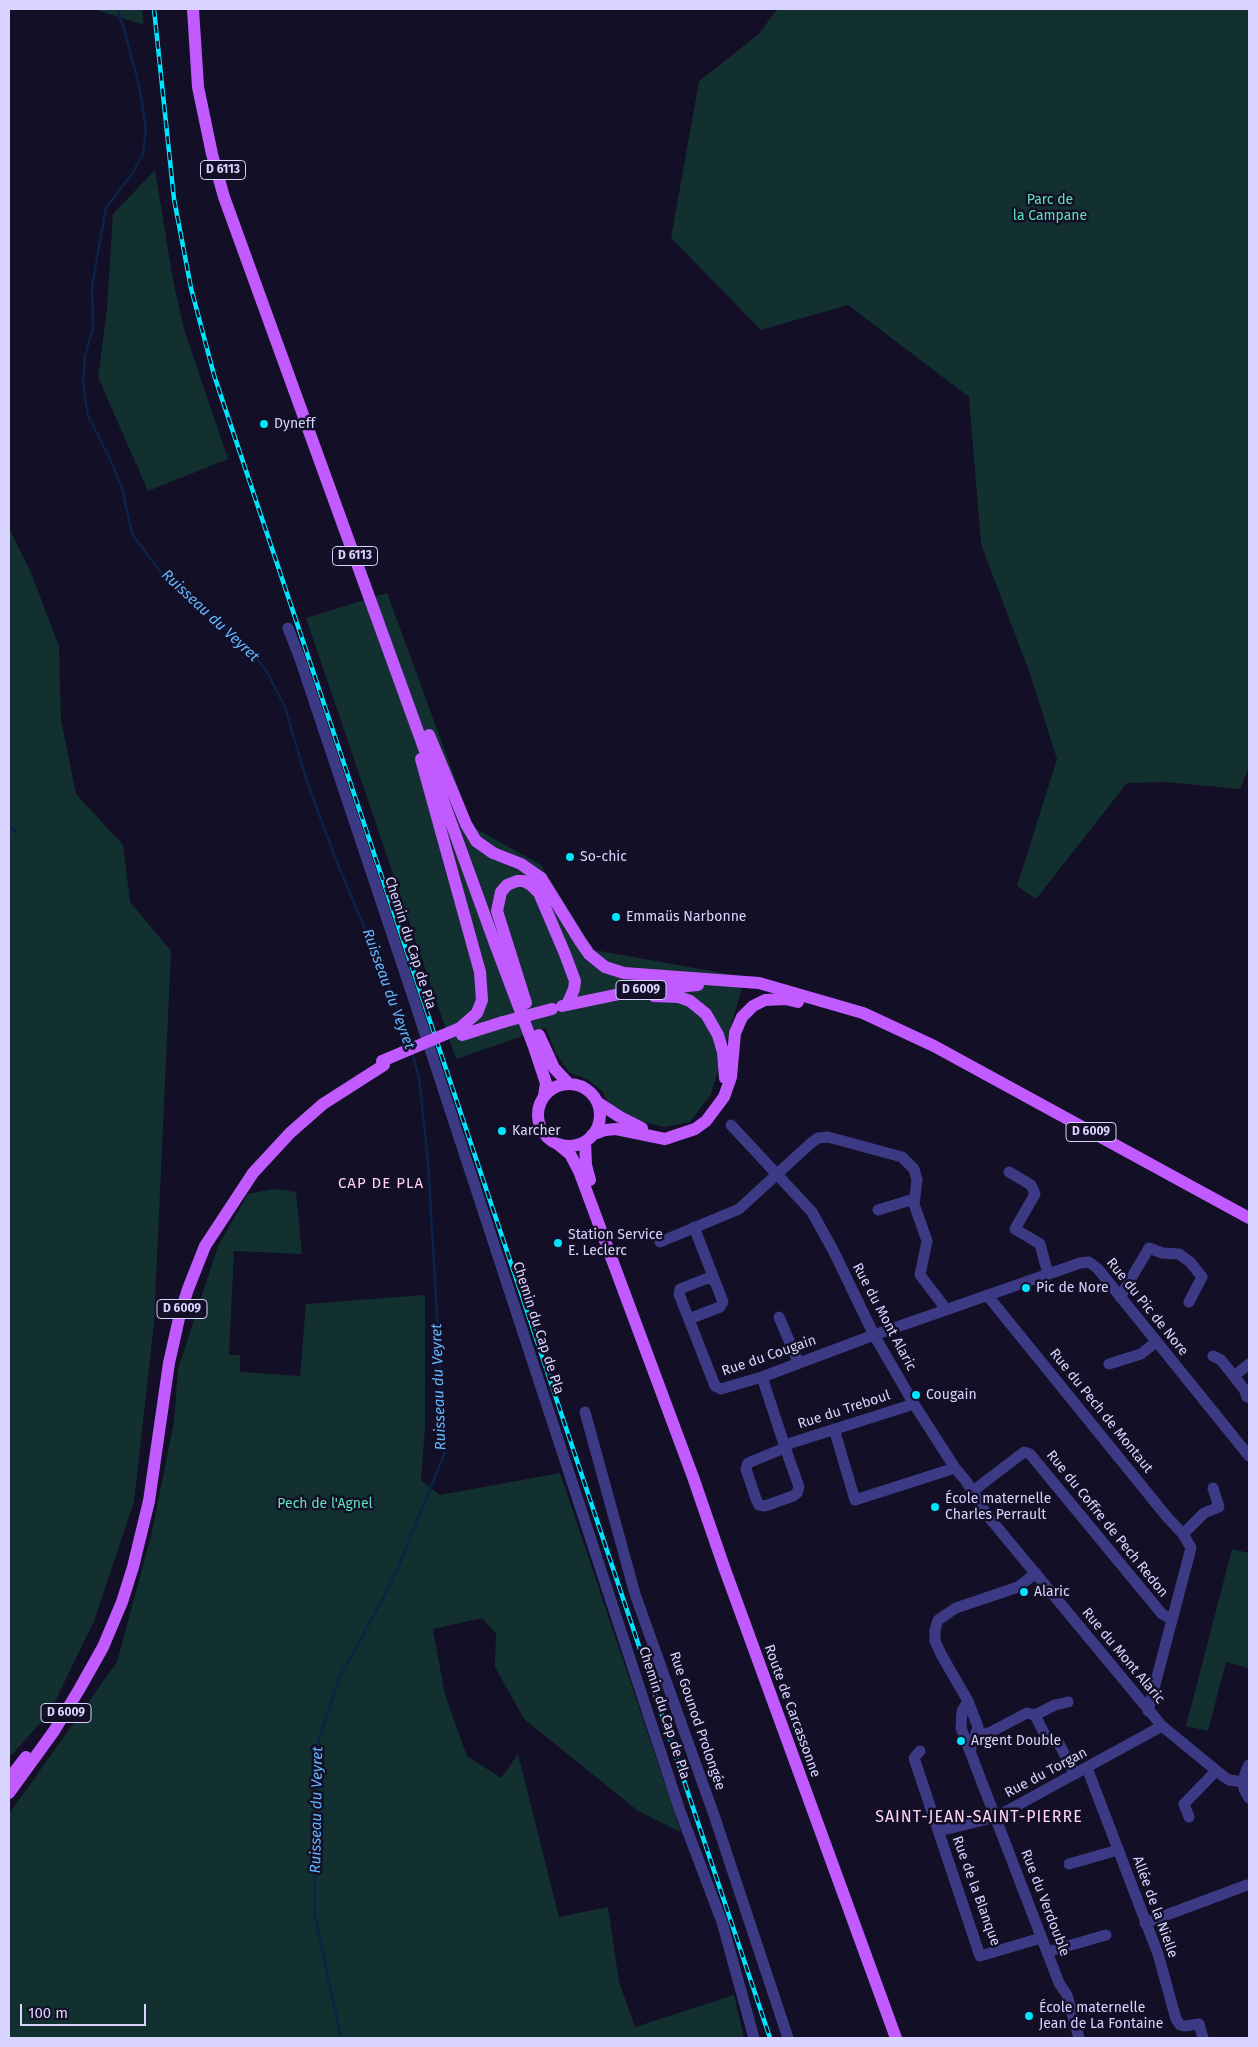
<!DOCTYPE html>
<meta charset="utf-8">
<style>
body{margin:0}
#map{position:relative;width:1258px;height:2047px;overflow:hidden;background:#130f26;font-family:"Fira Sans",sans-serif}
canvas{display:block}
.frame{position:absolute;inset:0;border:10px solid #d9d4ff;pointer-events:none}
.scale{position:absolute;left:20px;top:2004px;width:126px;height:22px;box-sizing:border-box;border:2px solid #d9d4ff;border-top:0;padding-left:6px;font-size:15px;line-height:18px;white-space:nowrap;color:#d9d4ff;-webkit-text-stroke:4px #130f26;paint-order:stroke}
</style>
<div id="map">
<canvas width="1258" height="2047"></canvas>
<div class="frame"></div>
<div class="scale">100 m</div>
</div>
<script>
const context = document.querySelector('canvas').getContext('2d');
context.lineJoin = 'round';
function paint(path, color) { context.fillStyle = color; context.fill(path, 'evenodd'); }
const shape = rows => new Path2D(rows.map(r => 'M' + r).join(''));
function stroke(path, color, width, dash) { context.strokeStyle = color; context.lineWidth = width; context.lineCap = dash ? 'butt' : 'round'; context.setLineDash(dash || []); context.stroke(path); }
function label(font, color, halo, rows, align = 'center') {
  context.font = font + ' "Fira Sans",sans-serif'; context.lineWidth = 5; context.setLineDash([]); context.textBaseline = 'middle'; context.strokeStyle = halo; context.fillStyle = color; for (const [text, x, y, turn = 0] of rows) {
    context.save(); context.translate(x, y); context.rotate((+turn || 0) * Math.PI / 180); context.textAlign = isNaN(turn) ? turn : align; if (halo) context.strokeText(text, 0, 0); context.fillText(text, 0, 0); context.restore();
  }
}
paint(shape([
 [94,9,142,9,144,25],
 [777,9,1249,9,1249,767,1240,789,1165,782,1127,783,1036,899,1017,886,1057,759,1030,674,981,544,969,397,848,305,761,330,671,238,699,81,759,34],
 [155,170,173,280,184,329,228,459,148,491,98,377,107,310,113,214],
 [9,528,31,573,59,646,61,720,76,794,123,845,130,902,171,951,154,1323,134,1502,94,1621,50,1712,9,1758],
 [387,593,473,827,541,865,594,950,745,977,711,1094,690,1122,664,1127,634,1119,612,1110,602,1091,587,1079,570,1073,556,1054,546,1028,456,1059,306,618],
 [273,1189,296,1192,302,1254,234,1251,229,1355,240,1355,240,1372,300,1376,306,1304,425,1295,425,1427,421,1480,440,1495,560,1473,681,1832,638,1811,524,1719,495,1667,496,1634,482,1618,433,1629,445,1695,467,1756,501,1778,518,1754,559,1917,608,1907,619,1982,635,2027,734,1995,744,2038,9,2038,9,1814,117,1662,152,1532,174,1422,178,1369,218,1246,248,1194],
 [1232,1549,1249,1553,1249,1664,1248,1668,1226,1662,1208,1731,1186,1726]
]), '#12302f');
stroke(shape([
 [117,9,124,29,139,85,146,129,143,154,132,174,106,208,92,286,93,328,85,356,83,383,88,416,111,461,122,488,132,534,168,582,243,643,266,670,285,707,307,782,338,865,387,980,409,1044],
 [9,827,17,832],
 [341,2038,315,1916,315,1777,318,1742,339,1679,393,1580,445,1452,428,1161,419,1078,412,1052]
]), '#0c2248', 2.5);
stroke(shape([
 [288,628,300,659,411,991,680,1811,722,1922,754,2038],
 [731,1125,812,1212,834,1252,874,1335,914,1404,955,1468,966,1481,987,1515,1162,1726,1223,1776,1229,1780,1243,1782],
 [1009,1172,1031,1185,1035,1194,1015,1229,1040,1244,1048,1274],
 [878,1210,914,1199],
 [660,1242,739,1209,811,1143,818,1138,828,1137,902,1157,914,1169,917,1180,914,1204,927,1241,920,1275,946,1309],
 [715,1281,708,1278,680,1289,679,1294,715,1386,721,1389,762,1377,874,1335,1080,1263,1089,1262,1098,1269,1249,1456],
 [987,1295,1167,1517,1183,1534,1191,1548,1148,1711],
 [1120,1297,1149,1248,1162,1253,1179,1254,1190,1262,1202,1277,1189,1302],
 [779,1317,798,1362],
 [689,1319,720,1307,723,1302,694,1227],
 [1213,1356,1221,1360,1244,1389,1247,1397],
 [1109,1364,1141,1354,1156,1342],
 [1234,1376,1249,1364],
 [762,1377,785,1447,799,1487,797,1493,793,1496,765,1506,759,1505,756,1499,746,1469,748,1463,782,1449,785,1447,788,1444,914,1404],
 [585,1412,635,1594,714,1815,788,2038],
 [834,1429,855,1500,955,1468],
 [973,1491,1024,1452,1030,1454,1162,1614,1171,1619],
 [1183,1534,1204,1513,1219,1507,1213,1488],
 [968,1701,962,1711,961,1728,1059,1983,1067,1995,1079,2038],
 [1035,1715,1055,1705,1068,1702],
 [977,1734,989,1733,1027,1713,1035,1715,1048,1741,1058,1742,1075,1774],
 [920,1751,914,1758,980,1956,1041,1938],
 [970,1751,978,1727,968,1701,942,1656,935,1641,935,1630,938,1620,956,1608,1018,1587,1036,1573],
 [1249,1765,1246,1771,1243,1782,1244,1789,1249,1798],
 [1087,1768,1158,1954,1176,2019,1180,2025,1184,2026,1199,2024,1203,2038],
 [1189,1817,1184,1804,1216,1771],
 [939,1831,996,1817,1162,1726],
 [1069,1864,1118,1850],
 [1145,1923,1247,1885],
 [1047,1952,1106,1935]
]), '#3d3a85', 11);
stroke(shape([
 [193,9,198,87,212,154,224,197,494,941,534,1047,546,1083,544,1096],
 [429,735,466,824,476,841,493,853,521,864,541,878,580,941,589,954,605,967,624,973,759,983,863,1013,934,1046,1249,1218],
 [421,759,480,972,482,1000,477,1013,460,1028],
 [654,996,679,997,690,1001,706,1014,718,1035,723,1052,725,1078],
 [526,1003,497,911,501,892,507,885,517,881,524,881,531,885,539,893,565,954,575,981,574,989,567,1005],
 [562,1006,634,991,698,985],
 [462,1035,503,1022],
 [539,1035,554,1068,569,1084],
 '538 1115a31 31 0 1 1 62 0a31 31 0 1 1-62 0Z',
 [597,1102,620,1117,642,1128],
 [592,1135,605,1130,616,1129,665,1139,695,1129,706,1121,724,1097,731,1077,735,1033,742,1017,753,1006,765,1000,785,999,798,1002],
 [585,1142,586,1165,590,1180],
 [559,1145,570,1154,579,1171,693,1477,724,1567,896,2038],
 [9,1779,26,1757],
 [9,1793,54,1731,80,1688,103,1647,122,1602,133,1567,149,1501,169,1363,180,1314,188,1289,205,1246,253,1173,290,1133,323,1104,384,1065]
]), '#c25bff', 12);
const rail = shape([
 [154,9,174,199,191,288,214,375,770,2038]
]);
stroke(rail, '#00e5ff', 4.5);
stroke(rail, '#130f26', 2.5, [8]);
stroke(shape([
 [503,1022,552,1009],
 [382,1061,460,1028]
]), '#c25bff', 12);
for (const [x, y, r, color] of [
 [264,424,5,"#00e5ff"],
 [570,857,5,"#00e5ff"],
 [616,917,5,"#00e5ff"],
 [502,1131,5,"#00e5ff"],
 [558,1243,5,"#00e5ff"],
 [1026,1288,5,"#00e5ff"],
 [916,1395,5,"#00e5ff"],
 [935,1507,5,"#00e5ff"],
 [1024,1592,5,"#00e5ff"],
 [961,1741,5,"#00e5ff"],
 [1029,2016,5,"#00e5ff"]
]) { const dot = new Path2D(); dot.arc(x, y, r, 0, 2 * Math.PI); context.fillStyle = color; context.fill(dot); stroke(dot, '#130f26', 2); }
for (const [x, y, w] of [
 [223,170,45],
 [355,556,45],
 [641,990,50],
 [1091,1132,50],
 [182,1309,50],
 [66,1713,50]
]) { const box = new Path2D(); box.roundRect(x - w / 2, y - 9.5, w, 19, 4); context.fillStyle = '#130f26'; context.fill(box); stroke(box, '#d9d4ff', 1); }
label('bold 12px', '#d9d4ff', null, [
 ["D 6113",223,170],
 ["D 6113",355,556],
 ["D 6009",641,990],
 ["D 6009",1091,1132],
 ["D 6009",182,1309],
 ["D 6009",66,1713]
]);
label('14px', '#5fe0c0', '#130f26', [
 ["Parc de",1050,200],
 ["la Campane",1050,216],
 ["Pech de l'Agnel",325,1504]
]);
label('14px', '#d9d4ff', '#130f26', [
 ["Dyneff",274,424],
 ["So-chic",580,857],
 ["Emmaüs Narbonne",626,917],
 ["Karcher",512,1131],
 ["Station Service",568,1235],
 ["E. Leclerc",568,1251],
 ["Pic de Nore",1036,1288],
 ["Cougain",926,1395],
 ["École maternelle",945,1499],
 ["Charles Perrault",945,1515],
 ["Alaric",1034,1592],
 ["Argent Double",971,1741],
 ["École maternelle",1039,2008],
 ["Jean de La Fontaine",1039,2024]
], 'left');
label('14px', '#d9d4ff', '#130f26', [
 ["Chemin du Cap de Pla",410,943,72],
 ["Rue du Pic de Nore",1147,1307,51],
 ["Rue du Mont Alaric",884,1317,62],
 ["Chemin du Cap de Pla",538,1328,72],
 ["Rue du Cougain",769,1356,-19],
 ["Rue du Treboul",844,1410,-18],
 ["Rue du Pech de Montaut",1101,1411,51],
 ["Rue du Coffre de Pech Redon",1107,1524,51],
 ["Rue du Mont Alaric",1123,1656,50],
 ["Route de Carcassonne",792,1711,70],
 ["Chemin du Cap de Pla",664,1713,72],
 ["Rue Gounod Prolongée",697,1721,71],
 ["Rue du Torgan",1046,1773,-28],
 ["Rue de la Blanque",976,1891,70],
 ["Rue du Verdouble",1045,1903,69],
 ["Allée de la Nielle",1155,1907,70]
]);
label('italic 15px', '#62b6ff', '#130f26', [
 ["Ruisseau du Veyret",210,616,43],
 ["Ruisseau du Veyret",388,989,70],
 ["Ruisseau du Veyret",439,1387,-92],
 ["Ruisseau du Veyret",317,1810,-89]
]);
context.letterSpacing = '1px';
label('15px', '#ffd6f0', '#130f26', [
 ["CAP DE PLA",381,1184]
]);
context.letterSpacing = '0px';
context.letterSpacing = '1px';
label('16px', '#ffd6f0', '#130f26', [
 ["SAINT-JEAN-SAINT-PIERRE",979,1818]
]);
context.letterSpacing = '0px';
</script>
